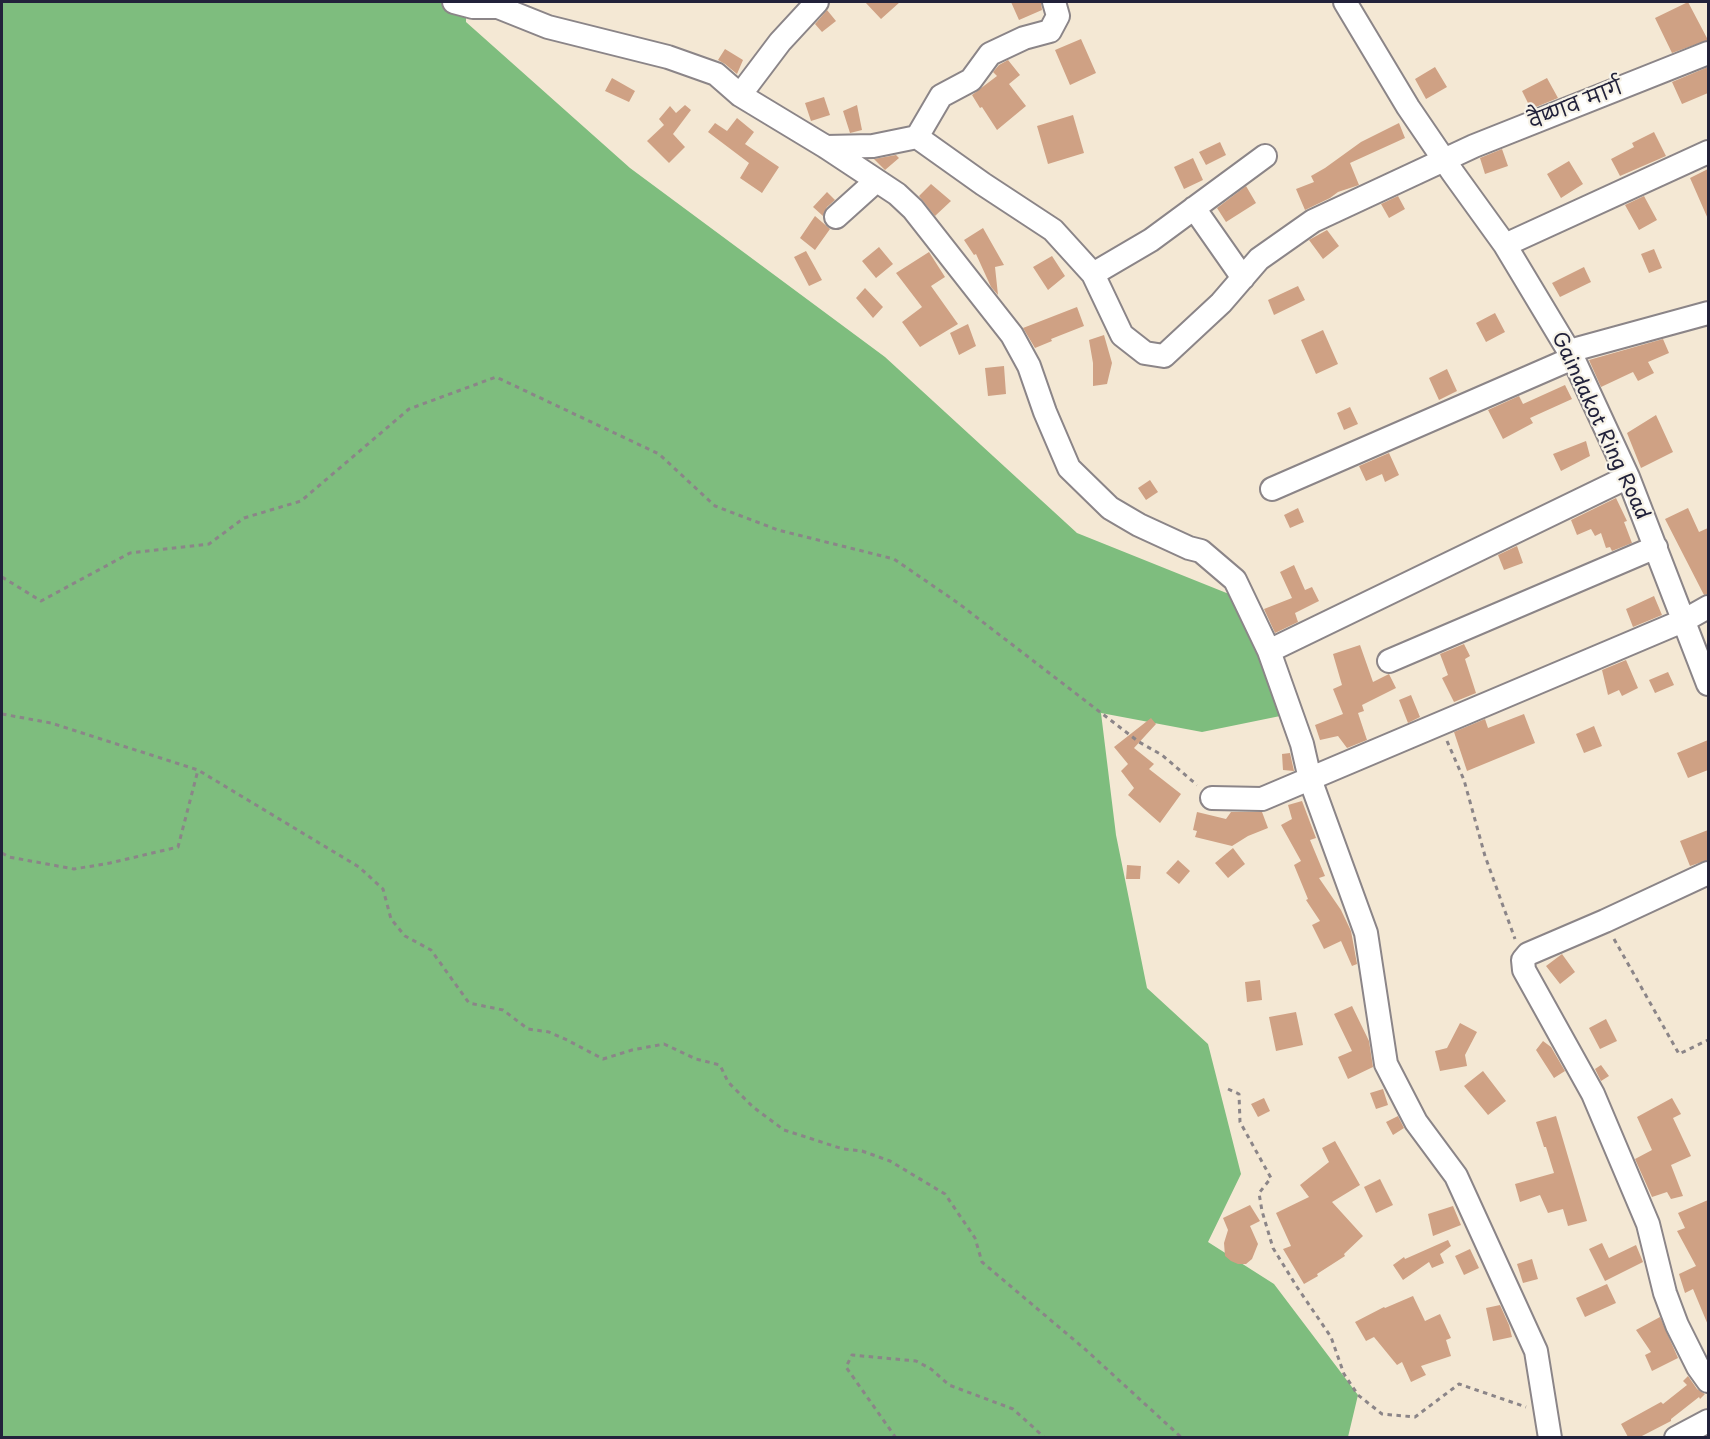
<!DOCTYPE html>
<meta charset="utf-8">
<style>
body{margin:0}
#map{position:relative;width:1710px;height:1439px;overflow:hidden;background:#f4e8d4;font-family:"Playpen Sans",sans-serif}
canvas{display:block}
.frame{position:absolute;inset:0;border:3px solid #22223b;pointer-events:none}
</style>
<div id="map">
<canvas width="1710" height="1439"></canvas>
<div class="frame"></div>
</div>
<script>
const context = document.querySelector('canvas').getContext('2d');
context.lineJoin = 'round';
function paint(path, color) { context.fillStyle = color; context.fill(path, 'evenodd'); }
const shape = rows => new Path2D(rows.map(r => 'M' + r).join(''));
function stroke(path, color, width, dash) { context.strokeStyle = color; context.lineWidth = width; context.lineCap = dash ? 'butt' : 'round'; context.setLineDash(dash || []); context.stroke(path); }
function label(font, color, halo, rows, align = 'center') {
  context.font = font + ' "Playpen Sans","Playpen Sans Deva",sans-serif'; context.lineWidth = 4.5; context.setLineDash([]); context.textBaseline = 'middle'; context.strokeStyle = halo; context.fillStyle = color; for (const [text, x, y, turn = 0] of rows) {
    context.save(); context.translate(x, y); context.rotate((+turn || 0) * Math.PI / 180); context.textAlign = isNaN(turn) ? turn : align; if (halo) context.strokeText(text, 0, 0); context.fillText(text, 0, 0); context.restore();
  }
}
paint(shape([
 [2,2,466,2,466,22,630,168,885,357,1077,533,1234,596,1290,714,1202,732,1101,713,1116,835,1147,988,1208,1044,1241,1174,1208,1242,1274,1284,1358,1395,1348,1437,2,1438]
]), '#7ebd7e');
paint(shape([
 [865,2,900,2,881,19],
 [1011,2,1041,2,1042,10,1019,20],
 [1688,2,1708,40,1672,53,1655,18],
 [827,10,836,21,822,32,815,24],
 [1081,39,1096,73,1070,85,1055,50],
 [725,49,743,60,737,74,725,64,718,60],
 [1008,60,1020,75,1009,84,1026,106,997,130,982,107,980,108,972,95,997,76,993,72,999,65],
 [1435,67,1447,87,1426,99,1415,79],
 [1708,67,1708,93,1682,104,1672,82],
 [612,78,635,91,629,102,605,91],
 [1547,78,1558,98,1531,109,1522,91],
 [824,97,830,115,811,121,805,103],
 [685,105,691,110,673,134,685,147,669,163,647,141,664,125,659,119,670,106,676,113],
 [857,105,862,130,850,133,843,111],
 [1073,115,1084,153,1048,164,1037,126],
 [737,118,754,132,745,144,779,167,762,193,740,178,749,163,708,132,715,123,727,131],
 [1399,123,1405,138,1350,163,1359,185,1338,192,1330,198,1305,210,1296,189,1314,182,1311,176,1325,168,1361,142],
 [1654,132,1666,156,1620,176,1611,159,1634,147,1632,143],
 [1220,142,1226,155,1206,165,1199,152],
 [1502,149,1508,166,1485,174,1480,158],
 [896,155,899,158,885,170,874,159],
 [1193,158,1203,180,1184,189,1174,167],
 [1569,161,1583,184,1561,198,1547,174],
 [1708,169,1708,219,1690,178],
 [931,184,951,201,935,216,919,196],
 [1246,186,1256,203,1226,222,1217,208],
 [827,192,835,200,827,207,823,216,813,207],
 [1398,196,1405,209,1389,218,1381,204],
 [1644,196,1657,220,1639,230,1625,205],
 [815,216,830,229,815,250,800,238],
 [983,228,1004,265,995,267,998,295,991,287,976,254,974,255,964,240],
 [1327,230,1339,246,1323,259,1309,240],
 [879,247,893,264,876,278,862,261],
 [1654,249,1662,268,1649,273,1641,254],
 [806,251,822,280,809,286,794,257],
 [929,252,945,277,931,286,958,324,920,347,902,322,922,307,896,273],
 [1052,256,1065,276,1048,290,1033,267],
 [1584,267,1591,282,1560,297,1552,283],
 [1298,286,1305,300,1274,315,1268,300],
 [865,288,883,307,873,318,856,298],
 [1077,307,1084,326,1051,339,1052,341,1035,348,1023,328],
 [1495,313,1505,332,1486,342,1476,323],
 [968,324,976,346,959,355,950,333],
 [1323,330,1338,364,1316,374,1301,340],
 [1104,335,1112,363,1107,384,1093,386,1093,363,1089,340],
 [1663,339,1669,353,1648,362,1654,373,1638,381,1633,372,1601,387,1589,360],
 [1004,366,1006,394,988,396,985,368],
 [1447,369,1457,391,1439,400,1429,378],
 [1565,385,1572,399,1530,418,1533,423,1503,439,1488,410,1519,396,1523,404],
 [1350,407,1358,424,1344,430,1337,413],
 [1656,415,1673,452,1641,468,1627,433],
 [1586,441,1590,456,1561,471,1553,454],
 [1389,453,1399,475,1385,482,1382,474,1366,481,1359,466],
 [1150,480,1158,492,1146,500,1138,488],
 [1616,498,1627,521,1624,522,1632,543,1612,551,1610,547,1606,548,1601,533,1595,536,1591,529,1577,535,1571,520],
 [1298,508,1304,522,1290,528,1284,515],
 [1688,508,1699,532,1708,528,1708,594,1704,595,1665,519],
 [1517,546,1523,563,1504,570,1498,555],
 [1294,565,1305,590,1312,587,1319,601,1295,613,1298,622,1275,633,1264,609,1292,598,1280,572],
 [1654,596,1662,615,1633,627,1626,609],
 [1464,644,1470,656,1465,659,1476,693,1454,702,1442,678,1448,675,1440,654],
 [1360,645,1373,682,1389,674,1396,688,1362,705,1364,711,1358,713,1367,740,1347,748,1338,736,1320,740,1315,725,1343,714,1333,689,1342,685,1333,654],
 [1626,660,1638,688,1622,696,1619,690,1608,695,1602,670],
 [1668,672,1674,685,1655,693,1649,680],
 [1411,695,1420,717,1408,723,1399,700],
 [1524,714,1535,743,1467,771,1454,732,1485,719,1488,728],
 [1151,718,1156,724,1134,748,1154,764,1149,769,1181,794,1160,823,1128,795,1134,788,1121,771,1128,764,1114,747],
 [1594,726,1602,746,1584,753,1576,734],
 [1708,740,1708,770,1688,778,1677,753],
 [1290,753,1294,771,1283,770,1282,754],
 [1302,801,1316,838,1310,840,1325,876,1319,878,1341,910,1351,931,1357,964,1352,966,1341,941,1324,949,1312,925,1320,921,1306,900,1308,899,1294,865,1301,861,1281,825,1292,819,1288,805],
 [1197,812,1226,819,1231,812,1262,812,1268,828,1248,836,1232,846,1195,837,1197,831,1193,830],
 [1708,830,1708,860,1690,866,1680,841],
 [1233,848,1245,864,1228,878,1215,863],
 [1178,860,1190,871,1179,884,1166,873],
 [1127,865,1141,866,1140,879,1126,879],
 [1562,954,1575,972,1560,984,1546,966],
 [1260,980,1262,1000,1247,1002,1245,982],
 [1352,1006,1369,1041,1373,1067,1348,1079,1338,1057,1352,1051,1334,1014],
 [1296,1012,1303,1045,1276,1051,1269,1017],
 [1606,1019,1617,1041,1600,1049,1589,1028],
 [1460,1023,1477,1032,1465,1055,1467,1066,1440,1071,1435,1051,1447,1048],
 [1543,1041,1551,1047,1565,1071,1554,1078,1536,1050],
 [1601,1065,1609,1076,1601,1081,1595,1069],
 [1483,1071,1506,1101,1488,1115,1464,1086],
 [1383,1089,1388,1105,1376,1109,1370,1093],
 [1264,1098,1270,1111,1258,1117,1251,1104],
 [1672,1098,1681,1114,1673,1118,1691,1156,1671,1165,1683,1196,1671,1199,1667,1192,1652,1197,1635,1159,1652,1150,1637,1117],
 [1398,1116,1404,1128,1393,1135,1386,1122],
 [1556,1116,1587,1221,1568,1226,1563,1209,1548,1213,1540,1195,1520,1202,1515,1184,1554,1173,1546,1147,1544,1147,1536,1122],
 [1335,1141,1360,1185,1332,1202,1363,1236,1344,1254,1345,1256,1317,1274,1318,1276,1304,1284,1283,1249,1291,1246,1276,1213,1309,1197,1300,1185,1329,1162,1322,1148],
 [1380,1179,1393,1205,1376,1213,1364,1187],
 [1708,1200,1708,1325,1693,1289,1685,1293,1679,1274,1696,1266,1677,1231,1685,1228,1678,1213],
 [1250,1205,1260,1221,1250,1226,1258,1244,1252,1259,1246,1264,1238,1264,1231,1261,1225,1256,1224,1243,1228,1230,1223,1218],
 [1453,1206,1461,1225,1433,1236,1428,1214],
 [1448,1240,1451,1246,1440,1254,1444,1263,1432,1268,1429,1262,1403,1280,1393,1265,1404,1257,1405,1259],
 [1602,1243,1609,1258,1636,1245,1643,1262,1605,1281,1589,1249],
 [1470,1249,1479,1268,1464,1275,1455,1256],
 [1532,1259,1538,1279,1523,1283,1517,1264],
 [1607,1284,1616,1303,1585,1317,1576,1298],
 [1413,1296,1425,1321,1440,1314,1451,1338,1446,1340,1451,1356,1421,1366,1426,1375,1411,1382,1402,1362,1397,1365,1374,1337,1366,1341,1355,1322,1384,1307,1385,1308],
 [1500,1305,1509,1325,1512,1337,1493,1341,1486,1308],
 [1660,1317,1678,1358,1652,1371,1645,1355,1651,1352,1636,1330],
 [1688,1376,1697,1389,1705,1394,1700,1399,1699,1397,1671,1419,1671,1421,1640,1437,1628,1437,1621,1424,1661,1402,1663,1404,1687,1385,1683,1381]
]), '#cfa184');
const minor = shape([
 [454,2,473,7,498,7,548,27,668,57,716,74,740,95,826,147,897,194,913,209,1012,335,1029,366,1045,412,1069,468,1110,508,1139,525,1189,548,1201,551,1235,580,1269,651,1302,744,1310,779,1366,933,1386,1064,1416,1122,1456,1176,1536,1351,1550,1438],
 [1345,2,1408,107,1453,173,1505,245,1573,358,1628,477,1708,684],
 [740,95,780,42,817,2],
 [917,137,941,96,971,80,990,54,1024,38,1050,31,1058,16,1054,2],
 [826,147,873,146,917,137,983,184,1053,230,1093,274,1122,335,1145,353,1164,356,1221,303,1259,259,1313,221,1474,146,1708,53],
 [1194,208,1243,278],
 [836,217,876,181],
 [1505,245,1708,152],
 [1093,274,1151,240,1265,156],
 [1569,351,1708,313],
 [1272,489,1573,358],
 [1269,651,1628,477],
 [1389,661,1656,547],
 [1212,798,1262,799,1685,620,1708,607],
 [1708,873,1605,921,1528,954,1523,960,1524,970,1593,1094,1648,1224,1665,1293,1677,1325,1698,1367,1708,1381],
 [1676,1438,1708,1421]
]);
stroke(minor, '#8b8588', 26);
stroke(shape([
 [2,577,41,601,130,553,209,544,244,518,301,501,409,409,496,377,659,454,715,506,778,530,894,559,958,603,1139,742,1162,755,1197,785],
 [2,714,51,723,198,770,359,867,383,889,391,919,405,936,431,950,469,1003,503,1010,528,1029,549,1032,567,1040,603,1059,632,1050,664,1044,696,1059,720,1065,728,1082,753,1107,784,1130,843,1149,862,1151,890,1161,945,1194,975,1238,982,1262,1086,1350,1182,1438],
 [1447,741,1464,780,1485,856,1515,939],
 [2,853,9,857,74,869,110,863,178,847,198,770],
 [1614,939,1679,1054,1708,1040],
 [1228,1089,1239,1094,1240,1122,1271,1178,1259,1193,1262,1211,1273,1248,1297,1287,1331,1337,1344,1374,1358,1395,1382,1414,1415,1417,1459,1384,1526,1407],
 [896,1438,846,1367,852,1355,916,1361,931,1369,949,1385,1013,1409,1045,1438]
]), '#8b8588', 3, [4.5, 4.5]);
stroke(minor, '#fff', 22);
label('20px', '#22223b', '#f7f3e8', [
 ["वैष्णव मार्ग",1576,106,-22],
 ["Gaindakot Ring Road",1600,426,65]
]);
</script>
